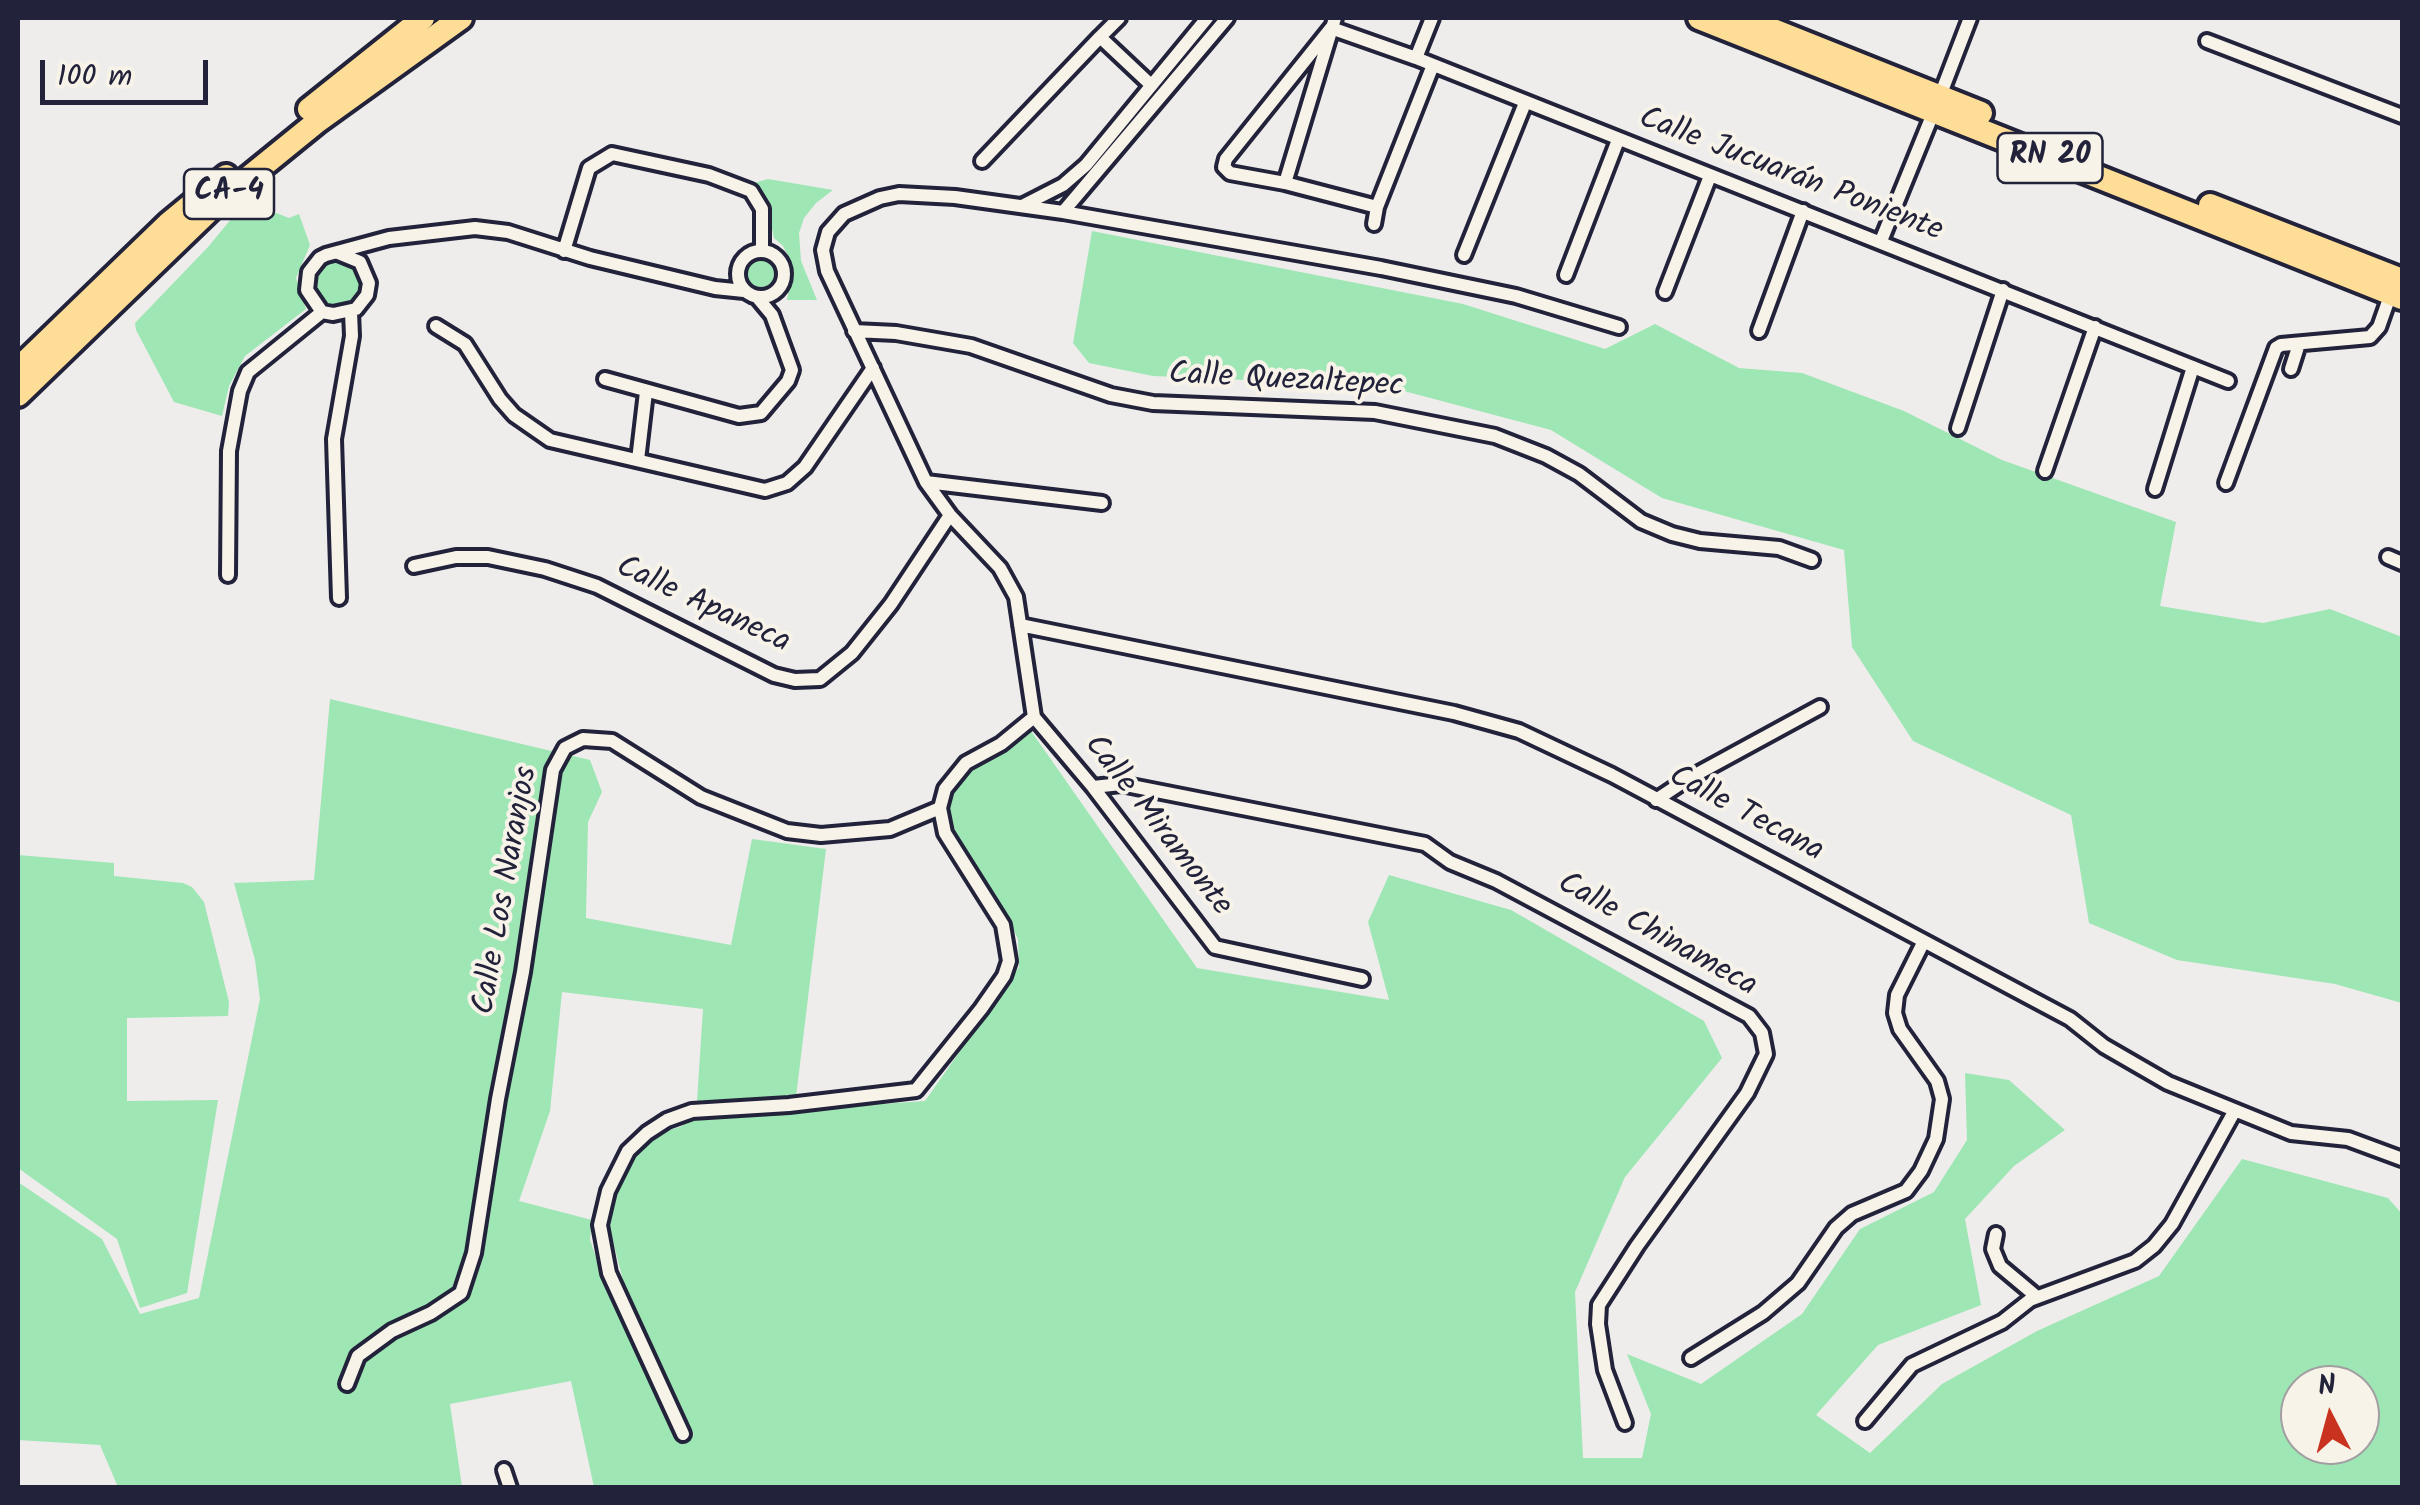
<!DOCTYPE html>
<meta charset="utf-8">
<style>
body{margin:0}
#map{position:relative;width:2420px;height:1505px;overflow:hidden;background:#eeedec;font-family:Kalam,sans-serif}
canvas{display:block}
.frame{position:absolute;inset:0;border:20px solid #22223b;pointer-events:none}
.north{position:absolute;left:2280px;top:1365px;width:100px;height:100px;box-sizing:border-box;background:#f7f3e8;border:2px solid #a29fa3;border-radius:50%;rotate:354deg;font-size:28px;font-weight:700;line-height:40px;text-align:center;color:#22223b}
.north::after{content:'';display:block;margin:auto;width:35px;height:45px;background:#c8321e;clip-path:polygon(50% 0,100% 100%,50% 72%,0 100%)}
.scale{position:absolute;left:40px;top:60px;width:168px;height:45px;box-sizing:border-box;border:5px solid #22223b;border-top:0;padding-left:12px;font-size:30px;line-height:35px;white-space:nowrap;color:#22223b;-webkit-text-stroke:8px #f7f3e8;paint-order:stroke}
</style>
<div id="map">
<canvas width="2420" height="1505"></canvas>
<div class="frame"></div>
<div class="north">N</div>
<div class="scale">100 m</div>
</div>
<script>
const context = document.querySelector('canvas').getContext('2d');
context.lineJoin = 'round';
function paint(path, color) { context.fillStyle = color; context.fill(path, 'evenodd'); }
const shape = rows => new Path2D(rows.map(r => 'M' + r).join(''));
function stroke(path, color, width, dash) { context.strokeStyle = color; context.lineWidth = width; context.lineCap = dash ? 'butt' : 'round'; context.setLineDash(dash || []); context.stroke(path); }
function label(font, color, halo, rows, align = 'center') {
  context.font = font + ' Kalam,sans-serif'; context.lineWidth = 8; context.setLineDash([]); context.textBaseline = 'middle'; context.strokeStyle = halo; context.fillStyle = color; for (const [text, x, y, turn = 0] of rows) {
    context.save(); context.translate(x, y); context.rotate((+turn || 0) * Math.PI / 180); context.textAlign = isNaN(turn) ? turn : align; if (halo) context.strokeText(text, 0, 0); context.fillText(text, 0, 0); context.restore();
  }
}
paint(shape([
 [768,179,833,190,816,203,804,218,799,233,801,261,817,300,787,300,792,273,789,258,783,246,774,238,767,205,754,183],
 [246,201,289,218,299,214,310,245,296,278,306,309,245,356,229,386,222,416,174,402,136,330,135,323,208,247],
 [1092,231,1463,304,1605,349,1655,324,1739,368,1802,373,1904,411,2002,460,2176,522,2160,606,2263,623,2330,609,2402,637,2402,1003,2335,984,2177,960,2089,923,2071,815,1913,741,1852,647,1844,550,1662,498,1551,430,1385,386,1153,376,1089,363,1073,343],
 '743 275a18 18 0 1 1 36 0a18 18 0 1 1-36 0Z',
 '312 284a25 25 0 1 1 50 0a25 25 0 1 1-50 0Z',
 [330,699,590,760,602,792,588,822,586,918,731,945,752,839,826,849,796,1097,697,1101,703,1009,562,992,550,1111,519,1201,592,1220,590,1240,603,1278,681,1442,694,1435,624,1284,607,1218,618,1181,640,1146,657,1133,680,1127,697,1117,925,1101,1019,967,1018,939,999,900,950,832,946,811,951,789,974,766,1031,731,1197,968,1389,1000,1368,922,1389,875,1511,910,1704,1021,1722,1058,1625,1177,1575,1292,1583,1458,1642,1458,1651,1414,1627,1354,1701,1384,1802,1314,1860,1229,1934,1192,1967,1140,1965,1073,2009,1080,2065,1130,2014,1166,1965,1219,1981,1305,1878,1345,1816,1415,1870,1453,1942,1384,2037,1331,2159,1276,2242,1159,2388,1198,2402,1214,2402,1487,594,1487,571,1381,450,1404,462,1487,118,1487,100,1445,18,1440,18,1182,102,1239,140,1314,199,1298,260,999,255,960,234,883,314,880],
 [2300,1385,2360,1385,2360,1445,2300,1445],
 [18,855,114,863,114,876,183,883,192,887,204,902,229,1002,228,1016,127,1018,127,1101,218,1100,187,1293,140,1308,117,1239,18,1168]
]), '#9ee6b4');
const street = shape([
 [1331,28,1416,58,2228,381],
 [1331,28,1226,159,1224,167,1230,173,1285,183,1377,207],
 [1100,37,1119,18],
 [2207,41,2402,116],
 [1416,58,1432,18],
 [1940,96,1970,18],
 [982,161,1100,37,1151,85],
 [1285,183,1335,18],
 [1022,206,1063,185,1086,165,1207,18],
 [1063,212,1227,18],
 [1374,224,1377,207,1433,65],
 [1881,241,1934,111],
 '738 274a23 23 0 1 1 46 0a23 23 0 1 1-46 0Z',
 [564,251,589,168,612,154,709,175,751,191,762,209,762,251],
 [338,253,360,262,369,283,367,295,356,309,333,314,322,312,307,290,309,272,320,258,326,255,389,238,475,228,508,232,590,258,715,288,744,291],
 [1464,255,1525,103],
 [1566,275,1618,140],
 [1665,292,1710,176],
 [436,326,465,344,500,399,514,415,550,440,765,490,787,483,805,467,873,368],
 [854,331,896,333,971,346,1111,395,1153,403,1375,412,1495,436,1546,456,1579,474,1641,521,1672,534,1700,541,1779,548,1812,560],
 [1759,331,1803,211],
 [2291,369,2299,344],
 [605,379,739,416,761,413,788,381,792,370,772,315,757,297],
 [1958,428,2003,290],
 [638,460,646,392],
 [2045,471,2095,327],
 [926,482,1102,503],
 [2226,483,2276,348,2281,345,2370,337,2379,327,2391,293],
 [2155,489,2193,367],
 [2388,557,2402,563],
 [414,566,456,557,488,557,545,569,597,586,774,675,795,680,820,679,852,653,891,604,950,515],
 [228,575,229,451,240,391,248,372,322,312],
 [339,598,334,439,352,336,351,312],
 [1020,625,1454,713,1519,731,1612,775,2070,1019,2104,1046,2168,1083,2291,1133,2348,1139,2402,1159],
 [1093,787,1121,784,1425,844,1450,862,1496,881,1749,1016,1762,1033,1766,1054,1747,1093,1637,1246,1599,1305,1598,1324,1605,1370,1625,1423],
 [1656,800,1686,780,1820,707],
 [1362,979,1215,947,1093,787,1034,717,1016,597,1000,568,950,515,926,482,827,271,823,250,828,232,844,214,880,198,899,194,955,197,1063,212,1381,268,1516,296,1619,327],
 [1996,1234,1993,1249,2000,1266,2037,1297],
 [1691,1358,1763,1313,1798,1283,1836,1228,1852,1214,1906,1191,1921,1171,1936,1139,1942,1099,1937,1081,1900,1029,1895,1013,1897,995,1923,943],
 [347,1384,358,1356,392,1331,431,1313,461,1293,474,1253,498,1099,523,972,553,770,565,748,583,739,612,741,701,797,787,831,821,835,890,829,940,808],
 [1865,1421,1912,1365,2002,1322,2030,1300,2135,1261,2154,1246,2172,1224,2234,1112],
 [683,1434,609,1273,600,1225,608,1191,628,1151,647,1133,667,1120,692,1111,789,1105,916,1090,981,1009,1004,976,1009,961,1003,925,945,833,940,808,945,789,966,763,1001,744,1034,717],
 [504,1470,510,1488]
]);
const highway = shape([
 [1699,18,2402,298],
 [1743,18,1981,113],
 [309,109,423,18],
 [2210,205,2402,280],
 [18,369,169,223,226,176],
 [18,395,217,203,318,121,461,18]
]);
stroke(street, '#22223b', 20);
stroke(highway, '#22223b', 30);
stroke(street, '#f7f3e8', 12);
stroke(highway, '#fedd96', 22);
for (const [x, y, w] of [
 [2050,158,105],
 [229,194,90]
]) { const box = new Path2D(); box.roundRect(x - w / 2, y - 25, w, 50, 8); context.fillStyle = '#f7f3e8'; context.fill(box); stroke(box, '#22223b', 2.5); }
label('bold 30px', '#22223b', null, [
 ["RN 20",2050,158],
 ["CA-4",229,194]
]);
label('32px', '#22223b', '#f7f3e8', [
 ["Calle Jucuarán Poniente",1790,177,21],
 ["Calle Quezaltepec",1286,383,3],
 ["Calle Apaneca",702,607,25],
 ["Calle Tecana",1745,816,28],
 ["Calle Miramonte",1156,827,52],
 ["Calle Los Naranjos",508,891,-80],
 ["Calle Chinameca",1656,937,29]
]);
</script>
